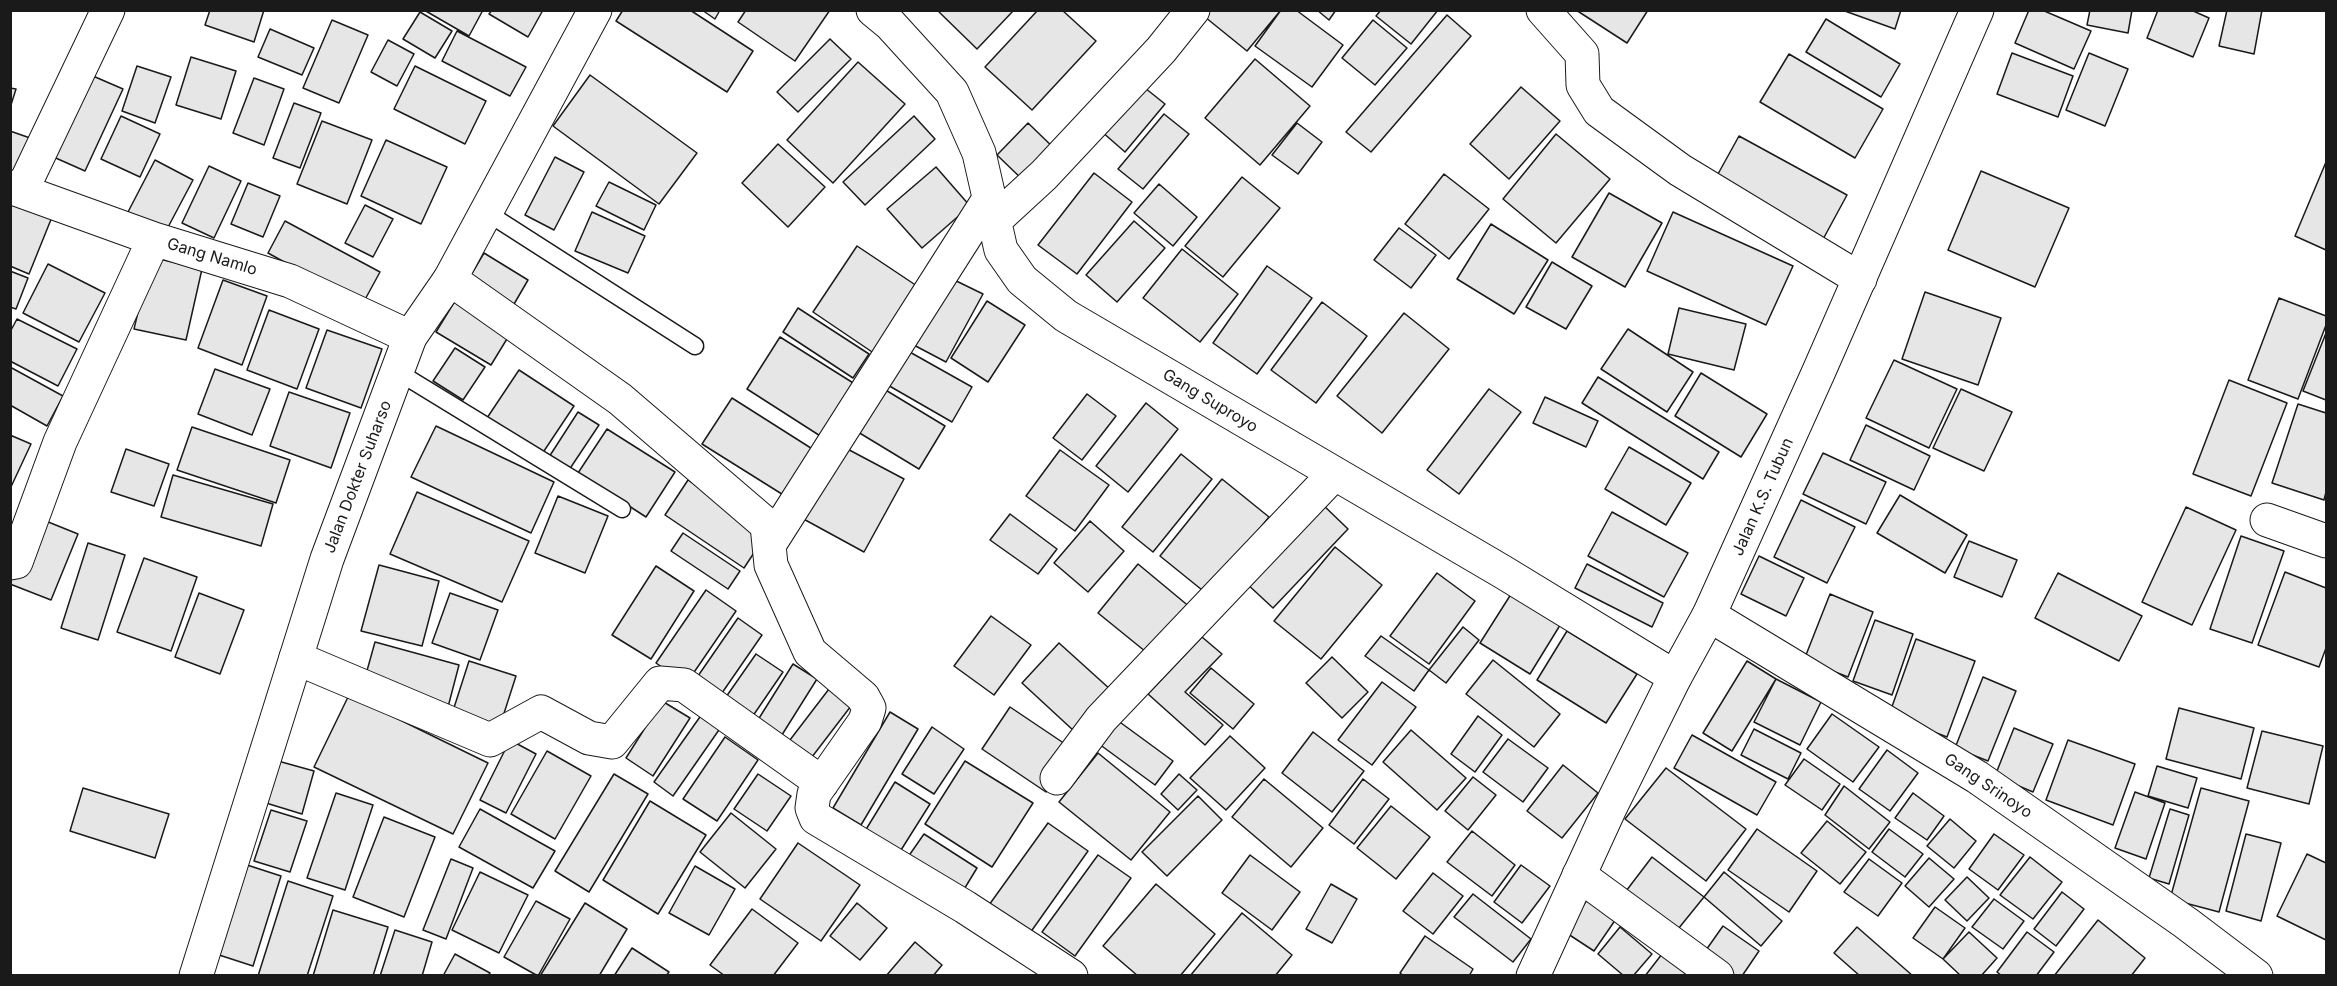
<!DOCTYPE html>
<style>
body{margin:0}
#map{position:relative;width:2337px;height:986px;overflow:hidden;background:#fff;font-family:Inter,sans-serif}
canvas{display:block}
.frame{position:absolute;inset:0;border:12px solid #1a1a1a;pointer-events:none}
</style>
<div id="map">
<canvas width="2337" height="986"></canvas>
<div class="frame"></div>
</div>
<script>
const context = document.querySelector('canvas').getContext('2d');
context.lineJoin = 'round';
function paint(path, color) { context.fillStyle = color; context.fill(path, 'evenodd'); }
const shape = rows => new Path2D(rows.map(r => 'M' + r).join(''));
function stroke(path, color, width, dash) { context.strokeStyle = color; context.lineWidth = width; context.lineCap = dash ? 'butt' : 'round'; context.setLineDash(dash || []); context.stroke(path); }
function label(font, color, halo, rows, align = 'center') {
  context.font = font + ' Inter,sans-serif'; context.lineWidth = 4.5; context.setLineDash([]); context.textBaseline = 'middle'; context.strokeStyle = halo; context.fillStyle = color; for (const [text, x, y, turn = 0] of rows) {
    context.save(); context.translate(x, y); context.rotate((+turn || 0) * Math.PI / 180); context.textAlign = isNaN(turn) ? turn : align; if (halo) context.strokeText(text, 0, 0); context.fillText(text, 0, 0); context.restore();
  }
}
const building = shape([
 [210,10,264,10,254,42,205,25,210,10],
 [424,10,483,10,469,36,424,10],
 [492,10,543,10,528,37,489,14,492,10],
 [623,10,690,10,753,51,727,92,616,21,623,10],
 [702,10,720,10,715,19,702,10],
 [746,10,830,10,795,61,738,22,746,10],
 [937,10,1014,10,977,49,937,10],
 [1038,10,1062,10,1096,41,1032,110,985,67,1038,10],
 [1202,10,1281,10,1247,51,1200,13,1202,10],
 [1281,10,1296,10,1343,45,1312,87,1255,46,1281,10],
 [1317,10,1336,10,1329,20,1317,10],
 [1381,10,1438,10,1411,44,1376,16,1381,10],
 [1576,10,1648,10,1627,43,1576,10],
 [1842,10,1901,10,1895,29,1842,10],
 [2029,10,2042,10,2091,31,2074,69,2015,43,2029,10],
 [2090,10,2132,10,2128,33,2087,25,2090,10],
 [2158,10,2191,10,2209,18,2193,57,2147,38,2158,10],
 [2227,10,2262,10,2254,54,2219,46,2227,10],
 [420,12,452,31,435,58,403,39,420,12],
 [1447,15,1471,36,1371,152,1346,132,1447,15],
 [1826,19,1900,64,1881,97,1806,52,1826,19],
 [332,20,368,35,339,103,303,88,332,20],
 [1373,20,1407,48,1375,85,1342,58,1373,20],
 [270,29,314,48,302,75,258,57,270,29],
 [457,31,526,67,510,96,442,61,457,31],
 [830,39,851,59,798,112,777,92,830,39],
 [388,40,414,54,397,86,371,72,388,40],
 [2012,53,2073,76,2058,117,1997,94,2012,53],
 [2089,53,2128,69,2105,126,2066,110,2089,53],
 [1789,54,1883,109,1855,158,1760,102,1789,54],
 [191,57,236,71,221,119,176,105,191,57],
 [1255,59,1310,106,1260,165,1205,118,1255,59],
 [858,62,905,104,833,183,787,140,858,62],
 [137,66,171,77,155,123,122,111,137,66],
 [415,66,486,101,465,144,394,109,415,66],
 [86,73,123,89,85,171,49,155,86,73],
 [590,75,697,153,659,204,553,126,590,75],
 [254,78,284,89,264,145,233,133,254,78],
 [1140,84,1165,104,1125,152,1101,131,1140,84],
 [1521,87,1560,121,1509,179,1470,144,1521,87],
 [10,88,16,89,10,108,10,88],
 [294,103,321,113,300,168,273,158,294,103],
 [1164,114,1189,134,1143,189,1118,169,1164,114],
 [121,116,160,134,140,177,101,159,121,116],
 [914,116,935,139,865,205,843,182,914,116],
 [322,121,372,140,347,204,297,184,322,121],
 [1028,123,1057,151,1025,182,997,155,1028,123],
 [1297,123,1322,142,1298,174,1272,155,1297,123],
 [10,131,33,139,10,178,10,131],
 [1556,134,1610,179,1556,243,1503,199,1556,134],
 [1739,136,1847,195,1821,243,1713,183,1739,136],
 [386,140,447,167,421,224,361,196,386,140],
 [778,144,825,187,788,227,742,183,778,144],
 [555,157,584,172,554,230,525,215,555,157],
 [155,160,193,180,166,231,128,212,155,160],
 [2326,162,2326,250,2295,236,2326,162],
 [209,166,241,181,214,238,182,223,209,166],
 [936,167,970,206,922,248,887,209,936,167],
 [1981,171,2069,208,2035,287,1948,250,1981,171],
 [1094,173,1132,202,1077,274,1038,245,1094,173],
 [1444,174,1489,209,1449,259,1405,224,1444,174],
 [1242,177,1280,208,1223,277,1185,246,1242,177],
 [609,182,656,205,644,230,596,206,609,182],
 [248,183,280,196,263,237,231,224,248,183],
 [1159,184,1197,217,1173,246,1134,213,1159,184],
 [1609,193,1662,223,1625,287,1572,257,1609,193],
 [10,200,52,217,29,274,10,266,10,200],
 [365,205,393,219,373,257,345,243,365,205],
 [592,212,645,236,628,273,575,251,592,212],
 [1673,212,1793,266,1766,325,1647,271,1673,212],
 [285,221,380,272,362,305,268,253,285,221],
 [1134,221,1165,248,1117,302,1086,275,1134,221],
 [1491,224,1548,260,1514,314,1457,279,1491,224],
 [1399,228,1436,255,1411,288,1374,260,1399,228],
 [857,246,926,292,881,358,813,312,857,246],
 [1182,249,1238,294,1200,342,1143,298,1182,249],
 [484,253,528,280,510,311,465,285,484,253],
 [151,257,202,269,186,340,134,329,151,257],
 [1552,262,1592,286,1566,329,1526,307,1552,262],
 [48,264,105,293,79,342,23,313,48,264],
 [1267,266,1312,298,1257,374,1213,343,1267,266],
 [10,271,28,278,16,309,10,307,10,271],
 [944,275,983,294,946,362,908,342,944,275],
 [223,280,267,296,242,365,198,348,223,280],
 [1925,292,2001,318,1978,385,1902,359,1925,292],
 [458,296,513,329,491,365,436,332,458,296],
 [2279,298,2326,316,2326,325,2298,399,2248,380,2279,298],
 [987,301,1025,325,988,382,951,358,987,301],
 [1322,302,1367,336,1316,403,1271,370,1322,302],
 [798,308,869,354,853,378,783,332,798,308],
 [1679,308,1746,324,1734,370,1668,354,1679,308],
 [269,310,319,329,297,389,247,370,269,310],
 [1404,313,1449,349,1382,433,1337,396,1404,313],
 [17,319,77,349,58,386,10,361,10,332,17,319],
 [1628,329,1693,372,1667,412,1601,369,1628,329],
 [327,330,382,349,361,408,306,388,327,330],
 [2326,333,2326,400,2303,391,2326,333],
 [780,337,858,386,825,439,747,389,780,337],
 [899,346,972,387,952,422,879,380,899,346],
 [455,348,485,367,463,400,433,381,455,348],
 [1894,360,1957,389,1929,448,1866,418,1894,360],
 [10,367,63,396,47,426,10,405,10,367],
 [215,369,270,389,252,435,198,414,215,369],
 [519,370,574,406,540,457,485,421,519,370],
 [1701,373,1767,414,1741,457,1675,416,1701,373],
 [1598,377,1719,452,1703,479,1582,403,1598,377],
 [2229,380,2287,403,2251,496,2193,474,2229,380],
 [874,383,945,426,919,469,848,426,874,383],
 [1489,389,1521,412,1459,494,1427,470,1489,389],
 [1961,389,2012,412,1984,471,1933,448,1961,389],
 [289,392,350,413,331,468,270,446,289,392],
 [1087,394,1116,416,1082,460,1053,438,1087,394],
 [1545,397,1598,421,1586,447,1533,423,1545,397],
 [732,398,814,450,785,496,702,444,732,398],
 [1146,403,1178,429,1128,492,1096,466,1146,403],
 [2298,404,2326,413,2326,492,2324,500,2272,483,2298,404],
 [578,412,599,425,569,470,549,457,578,412],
 [1866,425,1930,456,1914,490,1850,460,1866,425],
 [436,426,554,482,531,533,411,477,436,426],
 [192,427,290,460,276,503,177,470,192,427],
 [607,429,675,472,646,517,578,473,607,429],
 [10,435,31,444,10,489,10,435],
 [838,444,904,479,864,552,798,516,838,444],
 [1629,447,1691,483,1666,525,1605,489,1629,447],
 [126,449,169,464,154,506,111,492,126,449],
 [1060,450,1109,485,1075,531,1026,496,1060,450],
 [1823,453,1886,482,1866,524,1803,494,1823,453],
 [1181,454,1212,479,1153,552,1122,527,1181,454],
 [173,475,273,504,261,546,161,517,173,475],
 [1222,479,1269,517,1207,594,1160,556,1222,479],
 [688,480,767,533,744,568,665,515,688,480],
 [417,492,529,541,502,602,390,554,417,492],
 [1900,495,1967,535,1945,573,1877,533,1900,495],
 [558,496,608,516,585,573,535,553,558,496],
 [1801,500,1855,527,1827,583,1774,557,1801,500],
 [1320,502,1348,529,1273,608,1245,582,1320,502],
 [2186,507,2236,530,2192,625,2142,602,2186,507],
 [1612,512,1688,553,1664,597,1588,556,1612,512],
 [1010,514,1057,549,1038,574,990,540,1010,514],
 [31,515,78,534,51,600,10,584,10,565,31,515],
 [1090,521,1124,551,1088,592,1054,563,1090,521],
 [683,533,740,571,728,589,671,551,683,533],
 [2241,536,2284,551,2252,643,2210,629,2241,536],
 [1969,541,2017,560,2002,597,1954,577,1969,541],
 [88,543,125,555,98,640,61,628,88,543],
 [1335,547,1382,585,1321,659,1274,621,1335,547],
 [1759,556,1804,578,1786,616,1741,594,1759,556],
 [144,558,197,577,171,651,117,632,144,558],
 [1138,564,1191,608,1151,656,1098,613,1138,564],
 [1587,564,1663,603,1652,627,1575,588,1587,564],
 [379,565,439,581,422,646,361,631,379,565],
 [656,566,694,591,651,659,612,635,656,566],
 [2285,572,2326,588,2326,648,2319,667,2258,645,2285,572],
 [1437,573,1475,601,1429,664,1390,636,1437,573],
 [2058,573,2142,616,2119,661,2035,618,2058,573],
 [706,590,736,611,686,684,656,663,706,590],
 [1513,591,1562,622,1530,674,1480,643,1513,591],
 [199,593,244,610,220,674,175,657,199,593],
 [450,593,498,610,480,660,432,643,450,593],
 [1830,594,1873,612,1848,677,1804,660,1830,594],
 [991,616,1031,645,994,695,954,666,991,616],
 [738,618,762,635,713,706,689,689,738,618],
 [1875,620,1913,634,1892,695,1853,681,1875,620],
 [1463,627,1479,640,1446,683,1429,670,1463,627],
 [1567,631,1637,674,1606,723,1537,680,1567,631],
 [1381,636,1429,670,1414,691,1365,656,1381,636],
 [1202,637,1222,654,1185,692,1223,725,1205,745,1148,694,1202,637],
 [1916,639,1975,661,1947,737,1889,715,1916,639],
 [375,642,459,665,448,707,363,685,375,642],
 [1059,643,1111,690,1074,731,1022,683,1059,643],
 [756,654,783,672,746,726,719,707,756,654],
 [1332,657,1368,692,1342,718,1306,683,1332,657],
 [1493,660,1560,714,1534,747,1466,694,1493,660],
 [469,661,516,676,498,732,451,717,469,661],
 [1747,661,1776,679,1732,751,1703,733,1747,661],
 [793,664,817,679,775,746,751,731,793,664],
 [1211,668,1254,704,1233,729,1190,693,1211,668],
 [1983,677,2016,691,1988,761,1955,748,1983,677],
 [1776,679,1821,702,1800,745,1754,722,1776,679],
 [1382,682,1416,707,1372,765,1338,740,1382,682],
 [829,689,851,706,802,770,780,753,829,689],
 [349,695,488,763,453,834,314,767,349,695],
 [662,701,690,718,653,776,626,758,662,701],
 [1010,707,1074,750,1046,792,982,749,1010,707],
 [2179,708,2254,728,2241,779,2166,759,2179,708],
 [890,712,918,729,861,825,833,808,890,712],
 [702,714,721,727,673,796,654,782,702,714],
 [1832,714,1879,747,1853,782,1807,749,1832,714],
 [1478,716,1502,735,1475,772,1451,754,1478,716],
 [1117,720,1173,761,1155,785,1099,744,1117,720],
 [932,727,964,749,934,794,902,774,932,727],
 [2014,728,2053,744,2033,792,1995,776,2014,728],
 [1754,729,1801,753,1788,779,1741,755,1754,729],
 [1411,730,1466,778,1437,810,1383,762,1411,730],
 [2262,731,2323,746,2309,804,2247,788,2262,731],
 [1313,732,1364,771,1332,812,1282,773,1313,732],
 [1692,735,1776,782,1757,815,1674,768,1692,735],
 [1230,736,1265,768,1226,810,1190,778,1230,736],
 [725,737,758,760,717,821,683,799,725,737],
 [1508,739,1548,768,1523,802,1483,772,1508,739],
 [510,740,536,754,506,813,480,800,510,740],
 [2068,740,2135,764,2113,825,2046,800,2068,740],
 [1887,750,1918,773,1890,811,1859,789,1887,750],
 [547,751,591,776,555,839,511,814,547,751],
 [1098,753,1170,812,1131,860,1059,802,1098,753],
 [1804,759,1840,784,1822,810,1785,785,1804,759],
 [278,761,314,771,302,814,266,803,278,761],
 [965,761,1033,803,992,867,925,824,965,761],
 [1563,765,1598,793,1562,838,1527,811,1563,765],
 [2157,766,2197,778,2188,808,2148,796,2157,766],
 [1666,768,1746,829,1706,881,1625,819,1666,768],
 [614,774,648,794,589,892,555,871,614,774],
 [758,774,791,796,767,831,734,809,758,774],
 [1179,774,1197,790,1178,810,1161,794,1179,774],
 [1473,777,1496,795,1468,830,1445,811,1473,777],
 [1264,779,1323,828,1291,867,1232,817,1264,779],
 [1363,779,1389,799,1354,844,1329,825,1363,779],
 [895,782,930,804,896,858,862,836,895,782],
 [1844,786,1890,822,1869,849,1825,815,1844,786],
 [83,788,169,814,155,858,70,831,83,788],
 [2201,788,2249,801,2219,912,2170,899,2201,788],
 [2135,792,2165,803,2146,859,2115,848,2135,792],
 [336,793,373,805,345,890,307,878,336,793],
 [1913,793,1944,816,1927,840,1895,818,1913,793],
 [1198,796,1222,820,1167,876,1142,852,1198,796],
 [650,801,706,835,658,914,603,880,650,801],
 [1391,806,1430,837,1396,879,1357,848,1391,806],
 [480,809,555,851,533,888,459,847,480,809],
 [2170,809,2189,815,2169,884,2149,878,2170,809],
 [271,810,307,821,290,872,254,861,271,810],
 [731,813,776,849,745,888,700,852,731,813],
 [384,817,435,837,404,917,353,897,384,817],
 [1950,819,1976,841,1954,868,1927,846,1950,819],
 [1827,821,1866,852,1840,884,1801,853,1827,821],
 [1048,823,1088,851,1030,933,989,905,1048,823],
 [1757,829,1817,871,1789,912,1728,870,1757,829],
 [1889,829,1923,854,1905,877,1872,852,1889,829],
 [1472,831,1515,865,1492,896,1447,862,1472,831],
 [924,834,977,868,963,891,908,857,924,834],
 [1994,834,2024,855,1998,890,1969,869,1994,834],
 [2246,834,2281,843,2261,921,2226,911,2246,834],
 [798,843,860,885,821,941,760,899,798,843],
 [2307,854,2326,863,2326,940,2277,916,2307,854],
 [1098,855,1131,878,1075,956,1042,932,1098,855],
 [1250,855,1300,892,1272,930,1222,893,1250,855],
 [1652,857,1704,897,1670,939,1620,899,1652,857],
 [2030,857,2062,882,2033,919,2000,895,2030,857],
 [1929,858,1954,879,1929,907,1905,886,1929,858],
 [451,859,473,868,446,939,423,930,451,859],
 [1869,859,1902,883,1878,916,1844,892,1869,859],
 [244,864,281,876,253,966,216,954,244,864],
 [1521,865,1550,886,1522,923,1494,902,1521,865],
 [695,866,735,889,709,935,669,913,695,866],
 [480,872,528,895,499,953,452,930,480,872],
 [1724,872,1782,921,1761,946,1704,897,1724,872],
 [1433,873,1463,896,1433,934,1403,911,1433,873],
 [1967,877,1989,898,1967,921,1945,900,1967,877],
 [288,881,333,896,307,976,258,976,288,881],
 [1156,884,1215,934,1180,976,1138,976,1103,946,1156,884],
 [1331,884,1357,899,1332,943,1306,929,1331,884],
 [2062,892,2084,909,2056,946,2034,929,2062,892],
 [1473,894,1531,939,1513,962,1454,917,1473,894],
 [1589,897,1618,916,1594,951,1565,932,1589,897],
 [1994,899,2024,921,2003,949,1972,927,1994,899],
 [536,901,570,919,538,976,504,957,536,901],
 [585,903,627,929,599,976,540,976,585,903],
 [857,903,887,928,860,960,830,936,857,903],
 [1935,907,1965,928,1943,959,1913,938,1935,907],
 [752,909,798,943,773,976,725,976,710,965,752,909],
 [333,910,388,927,373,976,313,976,333,910],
 [1242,913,1292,955,1275,976,1190,976,1242,913],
 [2098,920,2145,958,2131,976,2054,976,2098,920],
 [1723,926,1759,951,1742,976,1721,976,1699,960,1723,926],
 [1620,927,1652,954,1633,976,1624,976,1598,954,1620,927],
 [1857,927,1913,976,1860,976,1834,953,1857,927],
 [395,930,432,942,422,976,380,976,395,930],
 [1969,932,1997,958,1981,976,1961,976,1943,959,1969,932],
 [2027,932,2054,952,2036,976,2002,976,1997,972,2027,932],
 [1425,936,1473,969,1469,976,1404,976,1400,973,1425,936],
 [915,942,942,965,933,976,886,976,915,942],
 [632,948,669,972,666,976,614,976,632,948],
 [455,954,490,973,488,976,443,976,455,954],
 [1662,954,1689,976,1645,976,1662,954]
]);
paint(building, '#e6e6e6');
stroke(building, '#1a1a1a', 1.5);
const lane = shape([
 [486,212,695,346],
 [398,372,622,509]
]);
const street = shape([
 [873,10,890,24,952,92,979,153,1001,250,1022,280,1066,316,1503,572,1675,677],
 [1543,10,1582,54,1583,85,1599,111,1680,170,1860,279],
 [10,187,154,239,290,281,410,337],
 [22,190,108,10],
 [994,221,1044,175,1161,50,1193,10],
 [450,279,620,399,767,525,771,565,810,652,863,697,869,708,865,721,814,794,812,808,816,818,965,907,1071,976],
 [2267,520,2326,541],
 [769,545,989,199],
 [10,563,16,562,60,442,154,239],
 [1709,615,1977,777,2186,923,2256,976],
 [296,658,490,740,541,712,589,738,612,742,660,683,684,685,822,783],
 [1057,778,1101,719,1334,474],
 [1579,875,1717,976]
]);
const secondary = shape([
 [196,976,327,559,410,337,450,279,595,10],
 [1533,976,1610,808,1675,677,1709,615,1819,371,1977,10]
]);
stroke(lane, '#1a1a1a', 19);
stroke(street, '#1a1a1a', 35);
stroke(secondary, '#1a1a1a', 35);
stroke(lane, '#fff', 16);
stroke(street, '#fff', 33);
stroke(secondary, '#fff', 33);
label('16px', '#1a1a1a', '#fff', [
 ["Gang Namlo",212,257,17],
 ["Gang Suproyo",1210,401,31],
 ["Jalan Dokter Suharso",358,477,-69],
 ["Jalan K.S. Tubun",1763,497,-66],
 ["Gang Srinoyo",1988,786,34]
]);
</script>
